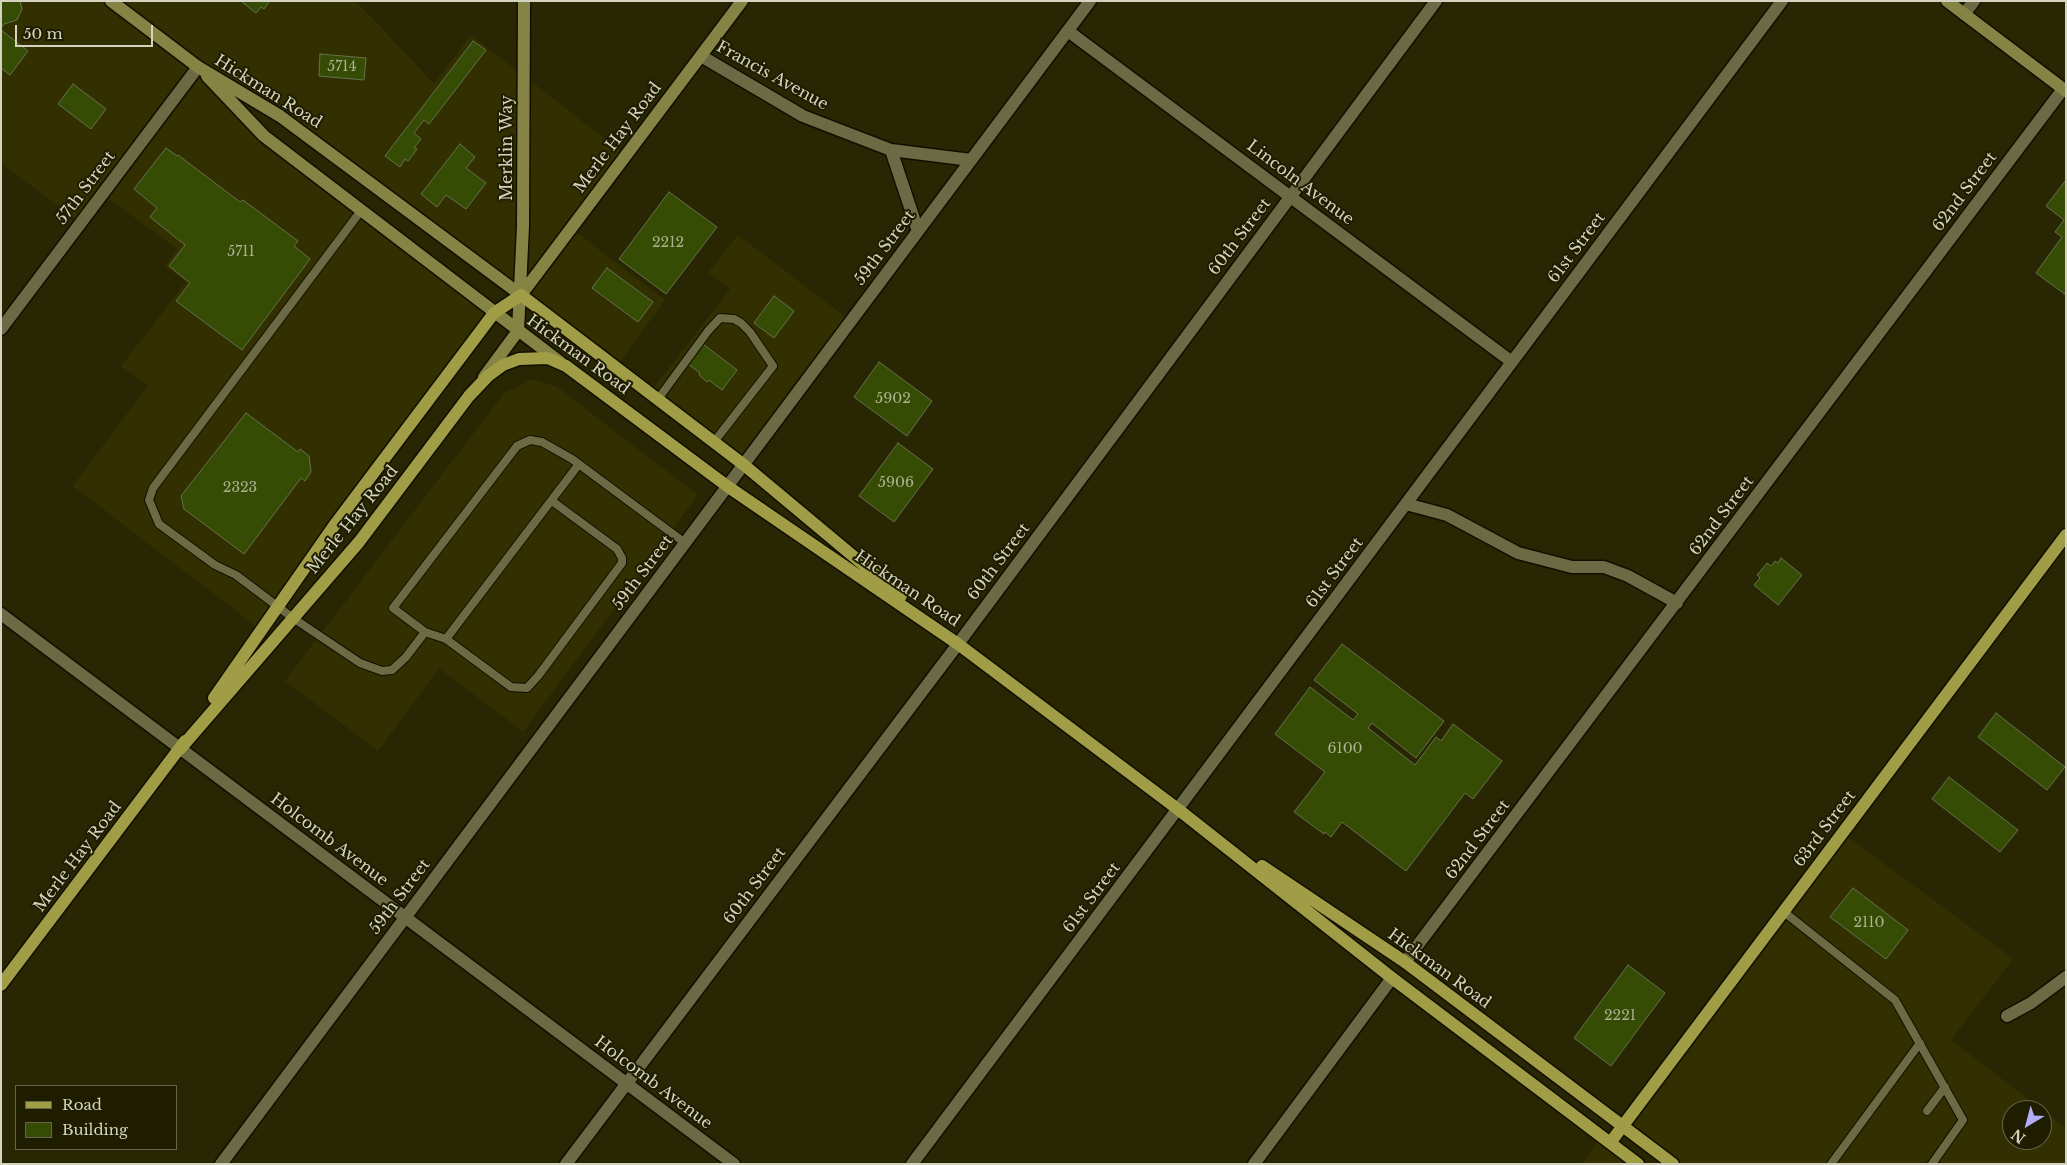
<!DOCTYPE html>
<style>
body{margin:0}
#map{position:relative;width:2067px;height:1165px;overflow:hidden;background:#292703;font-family:"Libre Baskerville",serif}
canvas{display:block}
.frame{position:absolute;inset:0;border:2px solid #d3d3bf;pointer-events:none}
.legend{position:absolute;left:15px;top:1085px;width:162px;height:65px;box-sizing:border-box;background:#1f1d00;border:1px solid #67664c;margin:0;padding:6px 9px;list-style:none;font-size:15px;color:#d3d3bf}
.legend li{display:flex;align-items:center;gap:10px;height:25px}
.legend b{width:25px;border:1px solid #67664c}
.north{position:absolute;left:2002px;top:1100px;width:50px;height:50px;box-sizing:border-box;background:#1f1d00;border:1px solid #67664c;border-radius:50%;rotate:217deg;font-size:14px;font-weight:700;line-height:20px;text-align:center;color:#d3d3bf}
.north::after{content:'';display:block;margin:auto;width:18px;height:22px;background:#b2adf9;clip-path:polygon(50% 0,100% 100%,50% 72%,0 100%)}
.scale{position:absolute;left:15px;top:25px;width:138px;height:22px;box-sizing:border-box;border:2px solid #d3d3bf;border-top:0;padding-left:6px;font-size:15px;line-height:18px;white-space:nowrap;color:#d3d3bf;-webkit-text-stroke:4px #1f1d00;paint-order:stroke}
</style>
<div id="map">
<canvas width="2067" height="1165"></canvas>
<div class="frame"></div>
<ul class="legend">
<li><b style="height:6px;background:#a19d46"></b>Road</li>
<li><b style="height:14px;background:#364b04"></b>Building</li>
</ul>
<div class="north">N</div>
<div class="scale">50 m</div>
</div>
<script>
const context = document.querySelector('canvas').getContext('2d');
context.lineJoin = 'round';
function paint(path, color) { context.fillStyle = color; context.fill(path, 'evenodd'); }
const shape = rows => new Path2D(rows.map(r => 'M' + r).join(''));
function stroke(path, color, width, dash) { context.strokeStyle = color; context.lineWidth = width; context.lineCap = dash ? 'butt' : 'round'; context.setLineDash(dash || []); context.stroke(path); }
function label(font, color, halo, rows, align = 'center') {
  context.font = font + ' "Libre Baskerville",serif'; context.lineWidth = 4; context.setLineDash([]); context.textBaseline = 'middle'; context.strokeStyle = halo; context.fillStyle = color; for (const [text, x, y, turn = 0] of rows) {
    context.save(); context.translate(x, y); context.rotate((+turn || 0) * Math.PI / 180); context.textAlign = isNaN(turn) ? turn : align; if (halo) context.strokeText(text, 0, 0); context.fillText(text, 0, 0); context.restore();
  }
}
paint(shape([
 [1,1,356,1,434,84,471,35,626,155,571,228,665,300,616,367,390,197,200,69,264,136,494,313,261,630,73,486,148,386,121,366,186,282,165,266,177,249,103,194,81,223,1,163],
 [738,235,851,321,744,465,650,393,730,289,708,273],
 [533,379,557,387,698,495,523,732,439,668,378,751,285,681,504,393],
 [1843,833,2013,959,1951,1040,2066,1128,2066,1164,1673,1164,1623,1126],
 [2012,1110,2042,1110,2042,1140,2012,1140],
 [1602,1137,1638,1164,1581,1164]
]), '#323001');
const building = shape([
 [1,1,20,1,22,9,17,20,4,24,1,28,1,1],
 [241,1,270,1,264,9,261,7,256,13,241,1],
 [1,30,28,51,10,75,1,68,1,30],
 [473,41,486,50,429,124,424,120,414,133,421,139,414,148,417,149,408,161,405,159,400,167,385,156,473,41],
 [320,54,366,58,364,80,319,76,320,54],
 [73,84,106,109,91,129,58,104,73,84],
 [460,144,475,157,466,168,486,183,466,209,446,195,437,207,421,194,460,144],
 [166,148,177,156,178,155,240,202,243,200,298,241,294,246,310,259,242,350,176,301,190,283,169,266,185,245,150,217,157,208,134,189,166,148],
 [2066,180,2066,295,2036,273,2062,237,2055,232,2064,220,2046,206,2066,180],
 [669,192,717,227,666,294,619,259,669,192],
 [607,268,653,302,638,322,592,288,607,268],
 [774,296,794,311,774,338,754,323,774,296],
 [703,344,737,370,722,390,709,380,707,382,699,375,700,373,688,364,703,344],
 [879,362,932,401,907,436,854,397,879,362],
 [246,413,298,452,300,449,309,456,311,472,305,481,301,478,244,554,184,509,181,496,246,413],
 [898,443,933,469,894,522,859,496,898,443],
 [1781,558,1802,575,1778,605,1754,585,1760,578,1757,575,1767,563,1771,566,1775,561,1778,563,1781,558],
 [1342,644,1444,721,1416,758,1372,723,1368,728,1415,765,1436,737,1441,741,1453,724,1502,761,1473,799,1465,793,1406,871,1342,822,1331,837,1325,832,1324,834,1294,812,1325,772,1275,734,1310,687,1353,720,1358,714,1314,680,1342,644],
 [1996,713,2065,767,2047,790,1978,737,1996,713],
 [1949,777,2018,830,2000,852,1932,799,1949,777],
 [1853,888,1908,930,1886,959,1830,917,1853,888],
 [1628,965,1665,993,1611,1066,1574,1038,1628,965]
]);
paint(building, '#364b04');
stroke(building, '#647250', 1);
const lane = shape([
 [360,212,153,488,149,500,159,524,215,565,236,575,293,618,360,663,382,671,392,670,406,657,425,632,393,608,517,446,530,440,542,442,572,459,685,543],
 [658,399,708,331,720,318,734,319,741,323,750,332,773,366,714,442],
 [425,632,446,639,511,687,527,688,538,676,622,563,622,558,617,549,552,501],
 [446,639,579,464],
 [1784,912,1895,1000,1963,1120,1932,1164],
 [1927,1111,1945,1087],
 [1831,1164,1920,1043]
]);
const street = shape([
 [1964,14,1974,1],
 [1068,31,1512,362],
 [701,56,803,116,891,150,971,160],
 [891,150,918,231],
 [1,329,198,67],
 [1406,504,1447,515,1518,553,1572,567,1604,567,1628,576,1677,603],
 [1,614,734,1164],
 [1405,962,2063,89],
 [2007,1016,2031,1003,2066,977],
 [221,1164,1090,1],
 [566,1164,958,644,1436,1],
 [912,1164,1782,1],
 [1254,1164,1392,978]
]);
const secondary = shape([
 [111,1,198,67,280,116,521,295],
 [1947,1,2066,91],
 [207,76,264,136,560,362],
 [521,295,742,1],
 [484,377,518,331,523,226,524,1]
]);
const primary = shape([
 [214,698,336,523,494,313,521,295,744,465,901,596],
 [180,749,359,542,469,396,488,376,503,365,519,359,548,358,566,366,727,486,958,644,1179,810,1392,978,1638,1164],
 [1262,866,1405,962,1673,1164],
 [1,985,185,741],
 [1610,1143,2066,535]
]);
stroke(lane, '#110f00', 10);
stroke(street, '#110f00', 15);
stroke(secondary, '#110f00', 15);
stroke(primary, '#110f00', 15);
stroke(lane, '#6b6a45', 8);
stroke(street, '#6b6a45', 12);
stroke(secondary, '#868445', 12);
stroke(primary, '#a19d46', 12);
label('14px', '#acb190', null, [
 ["5714",342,67],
 ["2212",668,243],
 ["5711",241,252],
 ["5902",893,399],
 ["5906",896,483],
 ["2323",240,488],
 ["6100",1345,749],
 ["2110",1869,923],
 ["2221",1620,1016]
]);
label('16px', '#d3d3bf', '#1f1d00', [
 ["Francis Avenue",772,76,29],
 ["Hickman Road",268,92,32],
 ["Merle Hay Road",618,138,-53],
 ["Merklin Way",507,148,-90],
 ["Lincoln Avenue",1300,183,37],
 ["57th Street",86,188,-53],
 ["62nd Street",1965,192,-53],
 ["60th Street",1240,237,-53],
 ["59th Street",885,248,-53],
 ["61st Street",1577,248,-53],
 ["Hickman Road",578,355,36],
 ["62nd Street",1722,516,-53],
 ["Merle Hay Road",353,520,-51],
 ["60th Street",999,562,-53],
 ["59th Street",643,573,-53],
 ["61st Street",1335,573,-53],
 ["Hickman Road",907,589,34],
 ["63rd Street",1825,829,-53],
 ["Holcomb Avenue",329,840,37],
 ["62nd Street",1478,840,-53],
 ["Merle Hay Road",78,857,-53],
 ["60th Street",755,886,-53],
 ["59th Street",400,897,-53],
 ["61st Street",1092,898,-53],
 ["Hickman Road",1439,969,36],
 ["Holcomb Avenue",653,1083,37]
]);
</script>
